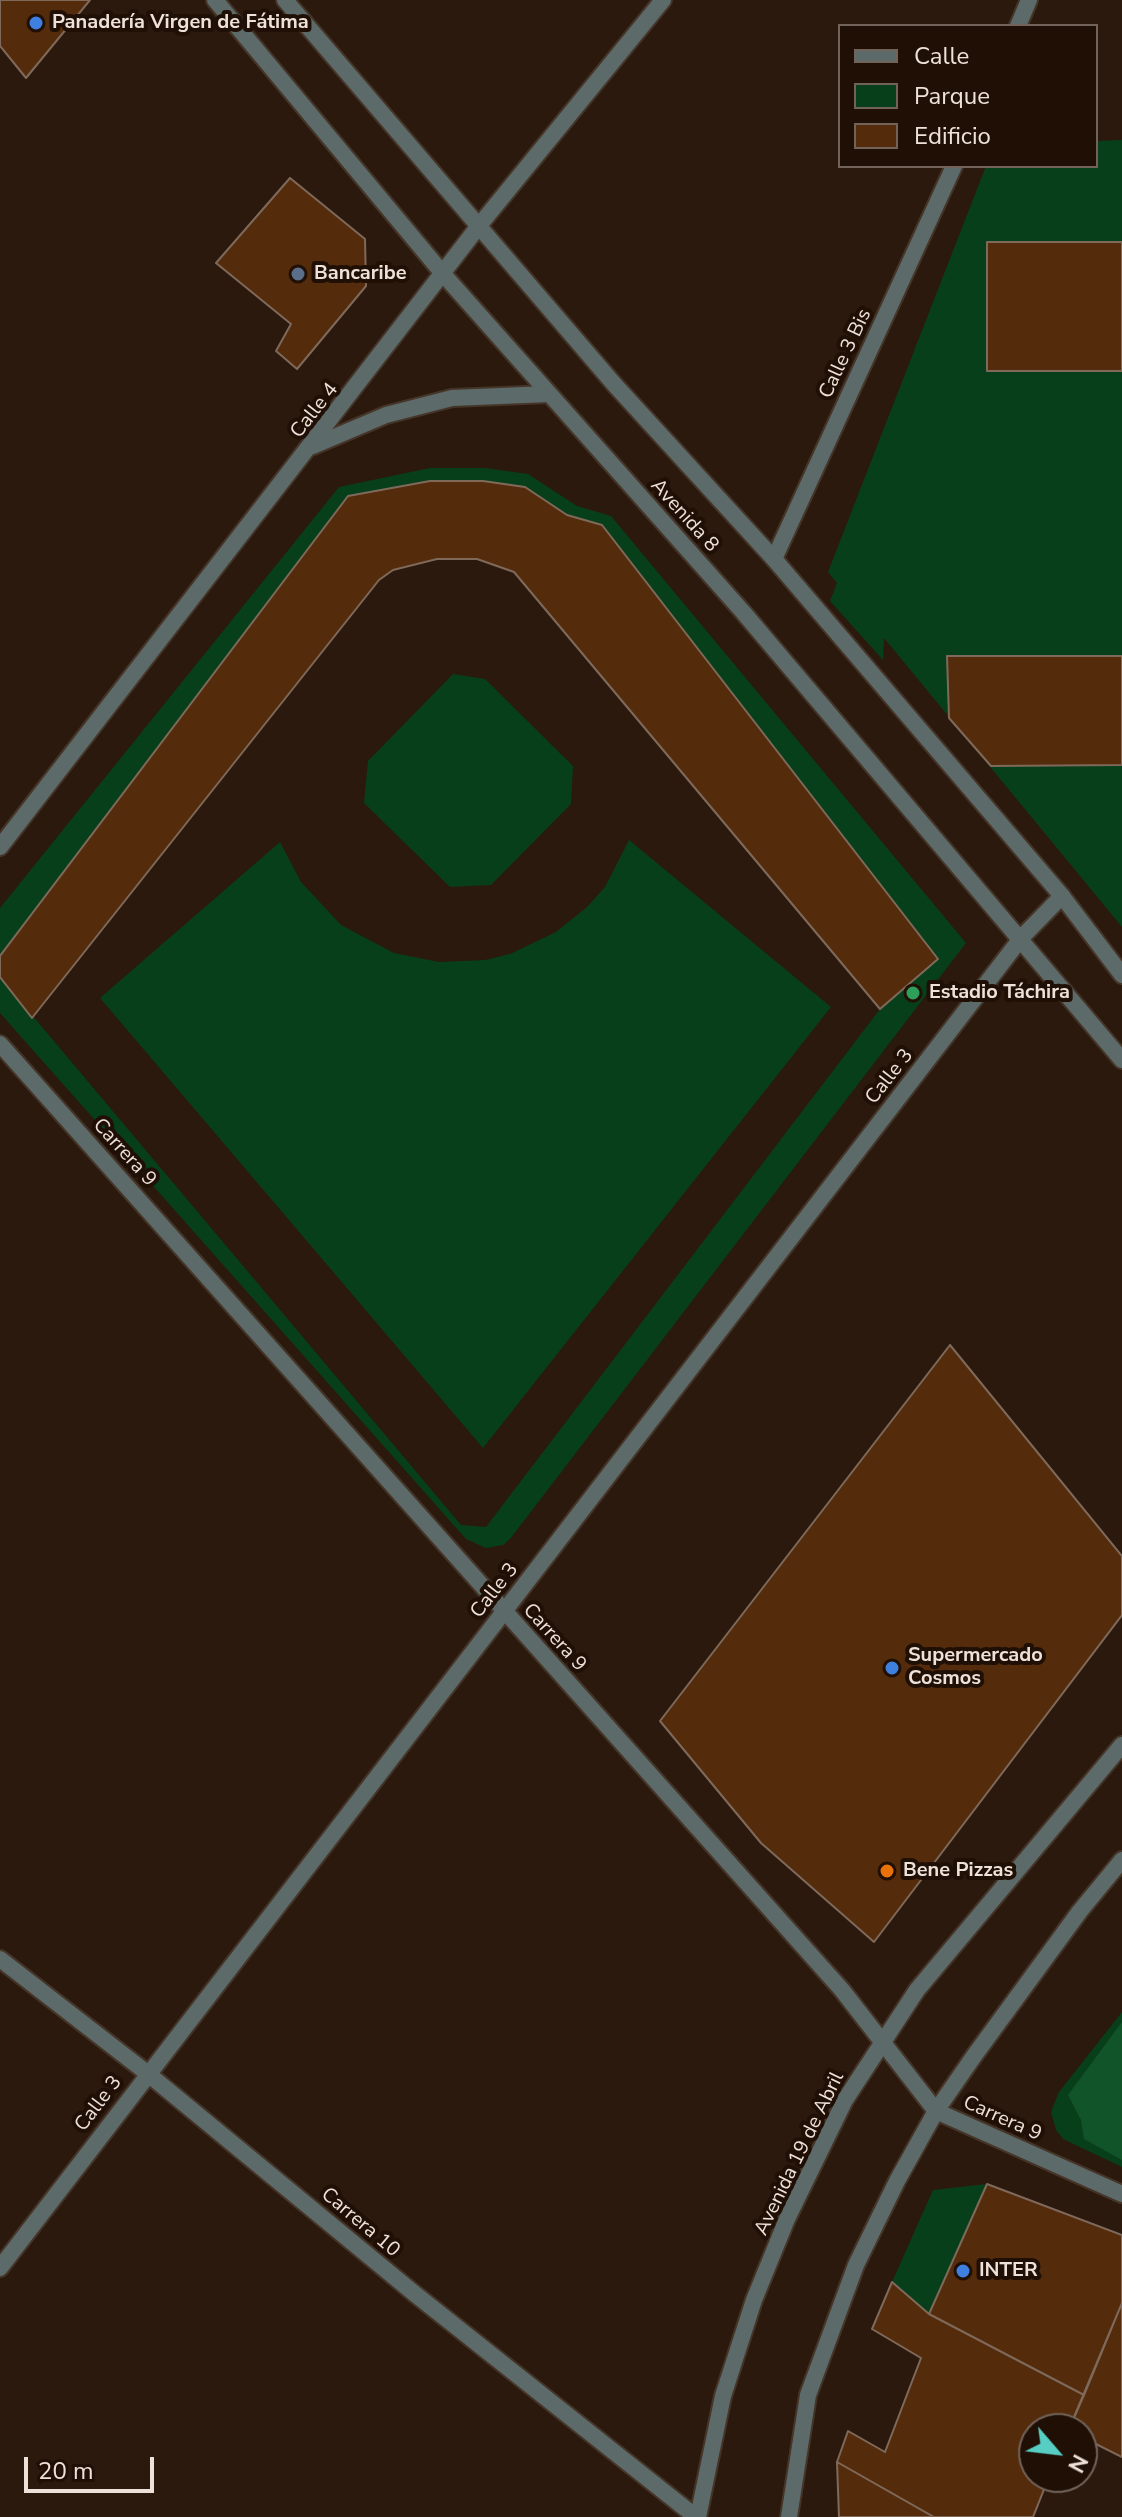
<!DOCTYPE html>
<meta charset="utf-8">
<style>
body{margin:0}
#map{position:relative;width:1122px;height:2517px;overflow:hidden;background:#2a190c;font-family:"Nunito Sans",sans-serif}
canvas{display:block}
.legend{position:absolute;left:838px;top:24px;width:260px;height:144px;box-sizing:border-box;background:#200f05;border:2px solid #72635a;margin:0;padding:10px 14px;list-style:none;font-size:24px;color:#eee1d9}
.legend li{display:flex;align-items:center;gap:16px;height:40px}
.legend b{width:40px;border:2px solid #72635a}
.north{position:absolute;left:1018px;top:2413px;width:80px;height:80px;box-sizing:border-box;background:#200f05;border:2px solid #72635a;border-radius:50%;rotate:118deg;font-size:22px;font-weight:700;line-height:32px;text-align:center;color:#eee1d9}
.north::after{content:'';display:block;margin:auto;width:28px;height:36px;background:#56cec4;clip-path:polygon(50% 0,100% 100%,50% 72%,0 100%)}
.scale{position:absolute;left:24px;top:2457px;width:130px;height:36px;box-sizing:border-box;border:4px solid #eee1d9;border-top:0;padding-left:10px;font-size:24px;line-height:28px;white-space:nowrap;color:#eee1d9;-webkit-text-stroke:6px #200f05;paint-order:stroke}
</style>
<div id="map">
<canvas width="1122" height="2517"></canvas>
<ul class="legend">
<li><b style="height:10px;background:#5d6a6a"></b>Calle</li>
<li><b style="height:22px;background:#083f1b"></b>Parque</li>
<li><b style="height:22px;background:#542c0c"></b>Edificio</li>
</ul>
<div class="north">N</div>
<div class="scale">20 m</div>
</div>
<script>
const context = document.querySelector('canvas').getContext('2d');
context.lineJoin = 'round';
function paint(path, color) { context.fillStyle = color; context.fill(path, 'evenodd'); }
const shape = rows => new Path2D(rows.map(r => 'M' + r).join(''));
function stroke(path, color, width, dash) { context.strokeStyle = color; context.lineWidth = width; context.lineCap = dash ? 'butt' : 'round'; context.setLineDash(dash || []); context.stroke(path); }
function label(font, color, halo, rows, align = 'center') {
  context.font = font + ' "Nunito Sans",sans-serif'; context.lineWidth = 8; context.setLineDash([]); context.textBaseline = 'middle'; context.strokeStyle = halo; context.fillStyle = color; for (const [text, x, y, turn = 0] of rows) {
    context.save(); context.translate(x, y); context.rotate((+turn || 0) * Math.PI / 180); context.textAlign = isNaN(turn) ? turn : align; if (halo) context.strokeText(text, 0, 0); context.fillText(text, 0, 0); context.restore();
  }
}
paint(shape([
 [1122,140,1122,927,884,638,883,660,830,601,837,583,828,572,986,166,1096,166,1096,141],
 [430,468,485,468,528,474,577,506,611,516,966,943,510,1539,503,1545,486,1548,466,1539,0,1013,0,977,461,1525,486,1527,880,1009,937,959,602,525,567,515,524,487,483,481,430,481,393,488,0,956,0,908,339,487],
 [453,674,485,679,573,766,571,804,491,885,450,887,364,803,368,761],
 [629,840,831,1007,483,1448,100,998,280,842,301,882,341,925,394,953,439,962,485,960,510,954,556,932,587,907,605,887],
 [1122,2012,1122,2167,1063,2139,1056,2130,1051,2112,1059,2092],
 [987,2184,929,2313,929,2314,892,2282,933,2190]
]), '#083f1b');
paint(shape([
 [1122,2022,1122,2160,1084,2139,1081,2120,1068,2095]
]), '#125429');
const building = shape([
 [0,0,90,0,26,78,0,46,0,0],
 [290,178,365,239,366,286,297,369,276,351,291,324,216,263,290,178],
 [987,242,1122,242,1122,371,987,371,987,242],
 [430,481,483,481,525,487,567,515,602,525,938,959,880,1009,514,572,477,559,437,559,393,570,379,580,32,1018,0,977,0,956,348,496,430,481],
 [947,656,1122,656,1122,765,991,766,949,718,947,656],
 [950,1345,1122,1556,1122,1615,874,1942,761,1843,660,1721,950,1345],
 [987,2184,1122,2235,1122,2303,1084,2395,929,2314,987,2184],
 [892,2282,929,2314,1084,2395,1069,2429,1034,2429,1034,2477,1049,2477,1033,2517,934,2517,837,2462,848,2431,885,2452,921,2358,872,2329,892,2282],
 [1122,2303,1122,2457,1082,2437,1082,2429,1069,2429,1122,2303],
 [837,2462,934,2517,839,2517,837,2462]
]);
paint(building, '#542c0c');
stroke(building, '#7f695b', 2);
const service = shape([
 [313,446,386,415,452,398,549,394]
]);
const minor = shape([
 [1018,26,1029,0],
 [774,559,954,166],
 [0,847,478,227,663,0],
 [0,1044,842,1990,936,2111,1122,2194],
 [0,1959,147,2073,415,2294,696,2517],
 [0,2268,1022,937,1062,896]
]);
const tertiary = shape([
 [215,0,444,275,743,612,1122,1060],
 [285,0,614,384,774,559,1062,896,1122,975],
 [698,2517,723,2396,754,2300,787,2219,845,2100,917,1990,1122,1745],
 [789,2517,808,2395,856,2265,897,2181,936,2111,974,2056,1080,1911,1122,1860]
]);
stroke(service, '#453529', 20);
stroke(minor, '#453529', 20);
stroke(tertiary, '#453529', 20);
stroke(service, '#5d6a6a', 16);
stroke(minor, '#5d6a6a', 16);
stroke(tertiary, '#5d6a6a', 16);
for (const [x, y, r, color] of [
 [36,23,8,"#3f7fe0"],
 [298,274,8,"#5c6f8a"],
 [913,993,8,"#2e9e5b"],
 [892,1668,8,"#3f7fe0"],
 [887,1871,8,"#e8710a"],
 [963,2271,8,"#3f7fe0"]
]) { const dot = new Path2D(); dot.arc(x, y, r, 0, 2 * Math.PI); context.fillStyle = color; context.fill(dot); stroke(dot, '#200f05', 3); }
label('bold 20px', '#eee1d9', '#200f05', [
 ["Panadería Virgen de Fátima",52,23],
 ["Bancaribe",314,274],
 ["Estadio Táchira",929,993],
 ["Supermercado",908,1656],
 ["Cosmos",908,1679],
 ["Bene Pizzas",903,1871],
 ["INTER",979,2271]
], 'left');
label('20px', '#eee1d9', '#200f05', [
 ["Calle 3 Bis",846,354,-65],
 ["Calle 4",315,411,-52],
 ["Avenida 8",684,516,48],
 ["Calle 3",890,1077,-52],
 ["Carrera 9",124,1153,48],
 ["Calle 3",495,1591,-52],
 ["Carrera 9",554,1638,48],
 ["Calle 3",99,2104,-53],
 ["Carrera 9",1002,2119,24],
 ["Avenida 19 de Abril",800,2154,-64],
 ["Carrera 10",360,2223,40]
]);
</script>
